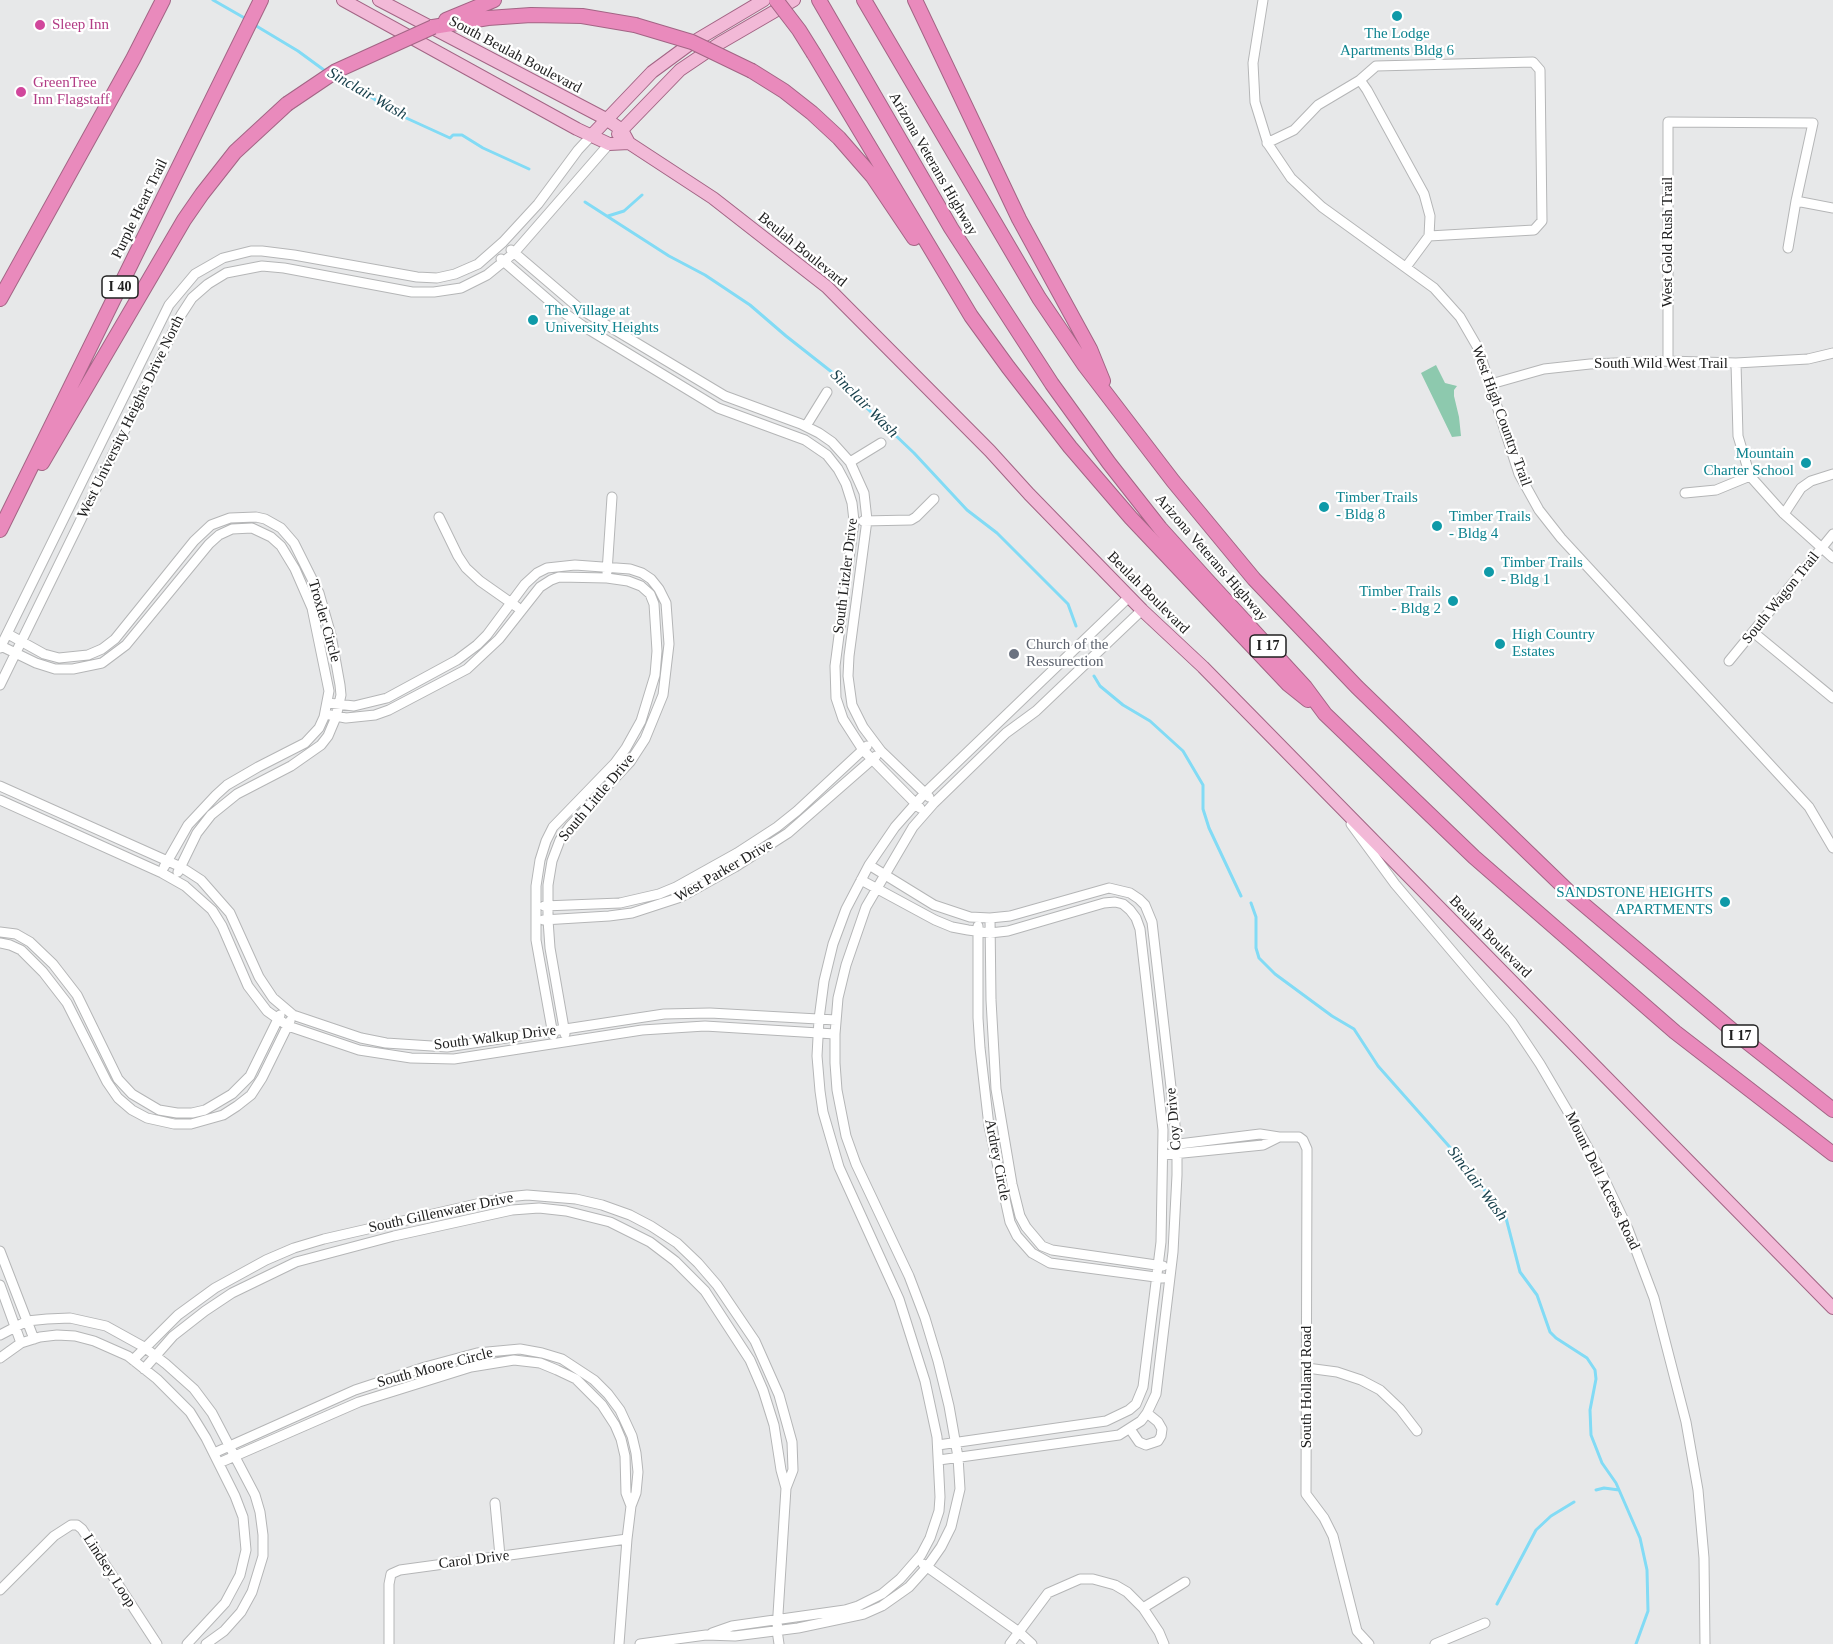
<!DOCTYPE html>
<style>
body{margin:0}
canvas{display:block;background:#e7e8e9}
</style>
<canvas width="1833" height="1644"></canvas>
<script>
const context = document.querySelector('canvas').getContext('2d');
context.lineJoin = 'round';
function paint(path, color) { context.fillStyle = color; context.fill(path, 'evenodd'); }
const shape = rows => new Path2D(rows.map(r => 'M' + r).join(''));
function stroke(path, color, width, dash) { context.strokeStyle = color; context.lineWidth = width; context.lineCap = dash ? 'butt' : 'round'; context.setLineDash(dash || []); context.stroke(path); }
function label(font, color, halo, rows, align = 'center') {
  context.font = font + ' Georgia,serif'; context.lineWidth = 4.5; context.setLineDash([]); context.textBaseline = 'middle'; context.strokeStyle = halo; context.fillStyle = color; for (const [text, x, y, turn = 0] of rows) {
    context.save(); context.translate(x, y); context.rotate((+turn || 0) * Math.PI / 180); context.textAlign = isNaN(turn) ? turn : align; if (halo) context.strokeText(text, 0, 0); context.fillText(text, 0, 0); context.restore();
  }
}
paint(shape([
 [1436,365,1445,383,1457,386,1454,390,1454,396,1459,417,1461,436,1452,437,1421,373]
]), '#8dc9ae');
stroke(shape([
 [213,0,248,20],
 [253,24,298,51,328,73],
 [336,77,361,90,393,112,450,138,453,135,462,135,483,148,529,169],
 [585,202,669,256,705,275,750,305,786,336,847,384,849,391,914,453,967,510,997,533,1068,604,1076,626],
 [608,216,624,211,642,195],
 [1094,676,1100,686,1123,705,1150,721,1183,751,1203,785,1203,809,1209,828,1241,896],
 [1251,903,1256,917,1256,948,1259,958,1275,974,1332,1016,1354,1029,1378,1066,1463,1162,1506,1218,1520,1272,1537,1295,1550,1332,1556,1338,1587,1358,1595,1370,1596,1379,1590,1410,1591,1435,1602,1463,1616,1483,1640,1538,1647,1570,1648,1611,1636,1644],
 [1596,1490,1604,1488,1619,1490],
 [1497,1604,1536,1530,1551,1516,1574,1502]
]), '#82dbf5', 3);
const minor = shape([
 [1263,0,1253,63,1255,102,1268,144,1291,178,1322,207,1434,288,1460,317,1478,348,1519,474,1539,510,1561,538,1809,807,1833,848],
 [1267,143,1294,130,1318,105,1360,80,1376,66,1533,62,1540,70,1542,221,1534,230,1429,236,1430,216,1424,194,1367,90,1360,80],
 [1796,201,1833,208],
 [511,250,580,309,725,396,801,424,819,433,832,442,850,462,864,493,867,520,849,656,848,676,852,705,863,727,881,751,929,797],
 [501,259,560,310,583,326,718,408,805,440,827,455,838,469,846,484,852,503,854,521,835,666,836,698,843,719,863,750,920,808],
 [1406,267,1429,236],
 [1668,361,1668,122,1813,123,1796,201,1788,248],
 [1736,363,1738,436,1750,476,1784,514,1833,558],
 [1491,384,1544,369,1590,364,1668,361,1736,363,1808,359,1833,353],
 [806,426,827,392],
 [850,462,881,443],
 [1685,493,1716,490,1750,476],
 [1784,514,1801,488,1811,481,1833,474],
 [439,517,458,556,466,568,480,581,517,607],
 [863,521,911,520,916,517,934,499],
 [607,572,612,497],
 [1753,632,1833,698],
 [8,634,44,654,59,658,88,655,102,649,115,639,194,541,211,525,230,518,256,517,265,519,281,528,294,543,319,593,331,635,340,685,341,695,336,717,328,736,321,745,291,766,237,794,211,815,197,833,178,872],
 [1,646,36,663,55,669,73,669,102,663,126,645,209,544,219,535,232,529,252,528,271,537,281,546,295,569,312,608,329,691,324,717,319,728,305,743,258,767,227,785,216,795,188,825,164,867],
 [0,648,169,305,195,274,223,258,251,251,262,251,294,255,417,277,437,278,455,274,478,264,503,242,538,204,578,150,591,136],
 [1729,661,1833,534],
 [0,685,181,315,192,298,208,284,226,273,262,266,284,268,412,292,434,292,461,288,487,275,514,253,609,144],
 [328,703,354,706,387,698,457,660,477,645,487,635,525,584,537,573,547,568,575,565,630,569,642,573,651,579,659,589,666,603,669,644,663,695,645,739,630,762,570,826,560,840,552,861,548,885,548,920,550,948,565,1034],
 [325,714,346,718,375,715,389,710,467,669,499,639,540,587,551,580,559,577,607,578,628,581,641,586,650,594,654,604,657,651,655,675,641,721,626,748,615,763,553,827,546,841,540,860,536,886,536,940,553,1035],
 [0,786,181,867,201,880,230,913,259,977,273,998,293,1015,361,1038,386,1043,447,1047,664,1014,710,1013,836,1020],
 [0,800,162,873,185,886,212,910,222,926,248,986,267,1011,288,1026,359,1050,411,1058,454,1059,642,1030,705,1026,835,1034],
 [1351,824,1395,884,1512,1022,1540,1064,1567,1110,1600,1170,1628,1229,1654,1298,1686,1422,1698,1490,1704,1558,1705,1644],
 [869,865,934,905,970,917,990,918,1010,916,1109,888,1130,893,1139,899,1145,905,1152,922,1172,1096,1177,1144,1177,1175,1173,1252,1156,1394,1147,1413,1141,1421,1119,1435,939,1460],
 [861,880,935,920,952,927,968,930,990,933,1008,931,1104,903,1115,902,1123,904,1130,910,1136,918,1140,929,1163,1130,1161,1242,1143,1387,1136,1404,1129,1410,1106,1421,938,1445],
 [544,906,620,903,659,894,676,887,737,853,777,827,797,811,867,746],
 [990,918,991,1000,996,1089,1012,1184,1020,1216,1026,1227,1042,1246,1052,1250,1163,1266],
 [543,920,609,916,632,913,681,897,735,867,788,833,876,756],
 [978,926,978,1018,980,1048,989,1126,1010,1222,1017,1236,1032,1253,1050,1263,1163,1278],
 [0,932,16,934,30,942,53,964,77,995,118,1079,132,1094,159,1110,177,1113,192,1113,205,1110,232,1094,250,1076,280,1015],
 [0,943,10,945,21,950,43,972,67,1003,107,1082,118,1098,132,1110,147,1118,174,1124,191,1124,223,1115,237,1106,251,1095,262,1078,290,1021],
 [1171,1145,1260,1134,1279,1137,1299,1137,1303,1140,1307,1149,1307,1162,1306,1494,1324,1518,1333,1536,1357,1631,1369,1644],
 [1163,1155,1263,1145,1279,1137],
 [0,1251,34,1339],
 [0,1285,21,1343],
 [0,1335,27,1321,47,1319,70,1318,106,1326,144,1347,166,1364,194,1389,212,1413,255,1495,260,1512,263,1535,263,1556,252,1592,241,1612,224,1631,206,1644],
 [0,1358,21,1343,40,1337,57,1335,75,1336,94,1341,128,1356,157,1379,190,1412,206,1438,235,1496,243,1517,246,1550,240,1575,225,1603,187,1644],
 [133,1360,178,1315,215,1288,266,1260,294,1248,324,1239,507,1197,527,1195,576,1199,602,1205,630,1215,651,1226,677,1243,698,1263,717,1285,755,1341,779,1395,792,1442,793,1470,786,1488,777,1630,779,1644],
 [1307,1368,1337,1372,1361,1380,1380,1390,1400,1409,1417,1431],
 [144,1369,173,1336,205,1311,232,1293,296,1262,394,1236,512,1210,539,1208,566,1211,610,1222,650,1242,675,1261,705,1291,750,1360,763,1390,774,1425,781,1470,786,1488],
 [1130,1429,1139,1442,1146,1445,1158,1441,1161,1436,1162,1429,1158,1422,1147,1413],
 [214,1453,355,1390,425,1367,477,1353,520,1349,542,1353,562,1359,594,1380,608,1394,620,1410,632,1436,636,1453,638,1472,636,1493,631,1506,627,1539,619,1644],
 [219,1463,359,1402,471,1367,514,1360,540,1363,557,1370,576,1379,602,1405,615,1425,621,1439,625,1456,626,1493,631,1506],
 [495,1503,500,1556],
 [923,1564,1019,1632,1032,1644],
 [0,1590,54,1536,71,1525,77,1525,82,1529,157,1644],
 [1143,1608,1185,1582],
 [712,1633,732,1626,845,1610,858,1606,882,1594,900,1579,921,1555,930,1538,939,1511,940,1497,937,1437,925,1381,899,1299,839,1167,823,1112,820,1091,817,1056,819,1019,824,981,833,944,846,909,869,865,895,827,925,793,1129,597],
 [389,1644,389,1584,391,1574,400,1570,627,1539],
 [640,1644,706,1635,735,1636,798,1628,864,1614,882,1606,909,1587,927,1567,941,1547,951,1527,960,1489,958,1457,949,1406,938,1361,925,1318,909,1276,856,1164,846,1136,837,1090,835,1063,835,1034,838,998,846,965,866,907,913,827,934,803,1006,733,1036,711,1142,610],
 [1010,1644,1048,1593,1080,1579,1093,1579,1115,1585,1127,1592,1143,1608,1159,1632,1164,1644],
 [1435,1644,1485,1623]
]);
const major = shape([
 [343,0,577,129,609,144,629,143,713,198,827,287,990,451,1029,494,1142,610,1203,667,1833,1308],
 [379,0,606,119,622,130,629,143],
 [618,134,680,70,720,43,794,0],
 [591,136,652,72,690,44,764,0]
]);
const highway = shape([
 [819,0,951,228,1052,384,1109,463,1160,528,1206,579,1305,687,1325,714,1474,857,1675,1032,1833,1154],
 [864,0,1039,298,1085,366,1173,481,1254,579,1357,687,1570,893,1738,1035,1833,1110],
 [915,0,1019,219,1090,349,1103,381],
 [446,20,494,0],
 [433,27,488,18,531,15,582,16,635,25],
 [814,54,971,316,1008,367,1070,447,1131,518,1288,684,1308,700],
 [752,71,784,91,812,113,839,138,873,177,914,238],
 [0,299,133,59,163,0],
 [42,463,184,220,202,194,235,152,287,104],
 [0,530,261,0]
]);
stroke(minor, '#b5b6b7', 11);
stroke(major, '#a36585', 14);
stroke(highway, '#a36585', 16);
stroke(minor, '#fff', 9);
stroke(major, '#f2b9d7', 12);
stroke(highway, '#e98abc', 14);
const highwayBridge = shape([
 [776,0,799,30,814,54],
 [635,25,692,42,752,71],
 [287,104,336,71,433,27]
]);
stroke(highwayBridge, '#a36585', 16, []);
stroke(highwayBridge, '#e98abc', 14);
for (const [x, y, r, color] of [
 [1397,16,6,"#0f9aa8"],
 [40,25,6,"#d1479c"],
 [21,92,6,"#d1479c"],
 [533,320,6,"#0f9aa8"],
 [1806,463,6,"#0f9aa8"],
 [1324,507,6,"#0f9aa8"],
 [1437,526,6,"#0f9aa8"],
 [1489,572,6,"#0f9aa8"],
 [1453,601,6,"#0f9aa8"],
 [1500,644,6,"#0f9aa8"],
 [1014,654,6,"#6b7280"],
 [1725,902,6,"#0f9aa8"]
]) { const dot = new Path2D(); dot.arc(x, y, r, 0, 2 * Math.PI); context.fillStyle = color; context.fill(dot); stroke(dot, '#fff', 2); }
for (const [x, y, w] of [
 [120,287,36],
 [1268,646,36],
 [1740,1036,36]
]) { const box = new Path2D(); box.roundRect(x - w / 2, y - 11, w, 22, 4.5); context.fillStyle = '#fff'; context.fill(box); stroke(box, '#202020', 1.5); }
label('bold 14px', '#202020', null, [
 ["I 40",120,287],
 ["I 17",1268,646],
 ["I 17",1740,1036]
]);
label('15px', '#b23c85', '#fff', [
 ["Sleep Inn",52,25],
 ["GreenTree",33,83],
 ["Inn Flagstaff",33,100]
], 'left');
label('15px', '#0d838f', '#fff', [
 ["The Lodge",1397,34,"center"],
 ["Apartments Bldg 6",1397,51,"center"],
 ["The Village at",545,311],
 ["University Heights",545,328],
 ["Mountain",1794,454,"right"],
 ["Charter School",1794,471,"right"],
 ["Timber Trails",1336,498],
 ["- Bldg 8",1336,515],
 ["Timber Trails",1449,517],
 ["- Bldg 4",1449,534],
 ["Timber Trails",1501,563],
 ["- Bldg 1",1501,580],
 ["Timber Trails",1441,592,"right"],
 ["- Bldg 2",1441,609,"right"],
 ["High Country",1512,635],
 ["Estates",1512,652],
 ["SANDSTONE HEIGHTS",1713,893,"right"],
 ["APARTMENTS",1713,910,"right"]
], 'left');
label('15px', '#202020', '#fff', [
 ["South Beulah Boulevard",515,55,28],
 ["Arizona Veterans Highway",933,164,60],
 ["Purple Heart Trail",140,209,-64],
 ["West Gold Rush Trail",1668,242,-90],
 ["Beulah Boulevard",802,250,39],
 ["South Wild West Trail",1661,364],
 ["West High Country Trail",1501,416,70],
 ["West University Heights Drive North",131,417,-64],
 ["Arizona Veterans Highway",1211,558,49],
 ["South Litzler Drive",846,576,-83],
 ["Beulah Boulevard",1148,593,45],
 ["South Wagon Trail",1781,598,-51],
 ["Troxler Circle",324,621,74],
 ["South Little Drive",597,798,-50],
 ["West Parker Drive",724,871,-30],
 ["Beulah Boulevard",1490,937,45],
 ["South Walkup Drive",495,1038,-7],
 ["Coy Drive",1174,1119,-95],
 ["Ardrey Circle",997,1160,79],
 ["Mount Dell Access Road",1602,1181,64],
 ["South Gillenwater Drive",441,1213,-12],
 ["South Moore Circle",435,1368,-15],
 ["South Holland Road",1307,1387,-90],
 ["Carol Drive",474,1560,-7],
 ["Lindsey Loop",109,1571,57]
]);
label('15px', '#5b616d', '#fff', [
 ["Church of the",1026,645],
 ["Ressurection",1026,662]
], 'left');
label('italic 16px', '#143d49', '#fff', [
 ["Sinclair Wash",367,94,30],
 ["Sinclair Wash",864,404,45],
 ["Sinclair Wash",1477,1184,53]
]);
</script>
